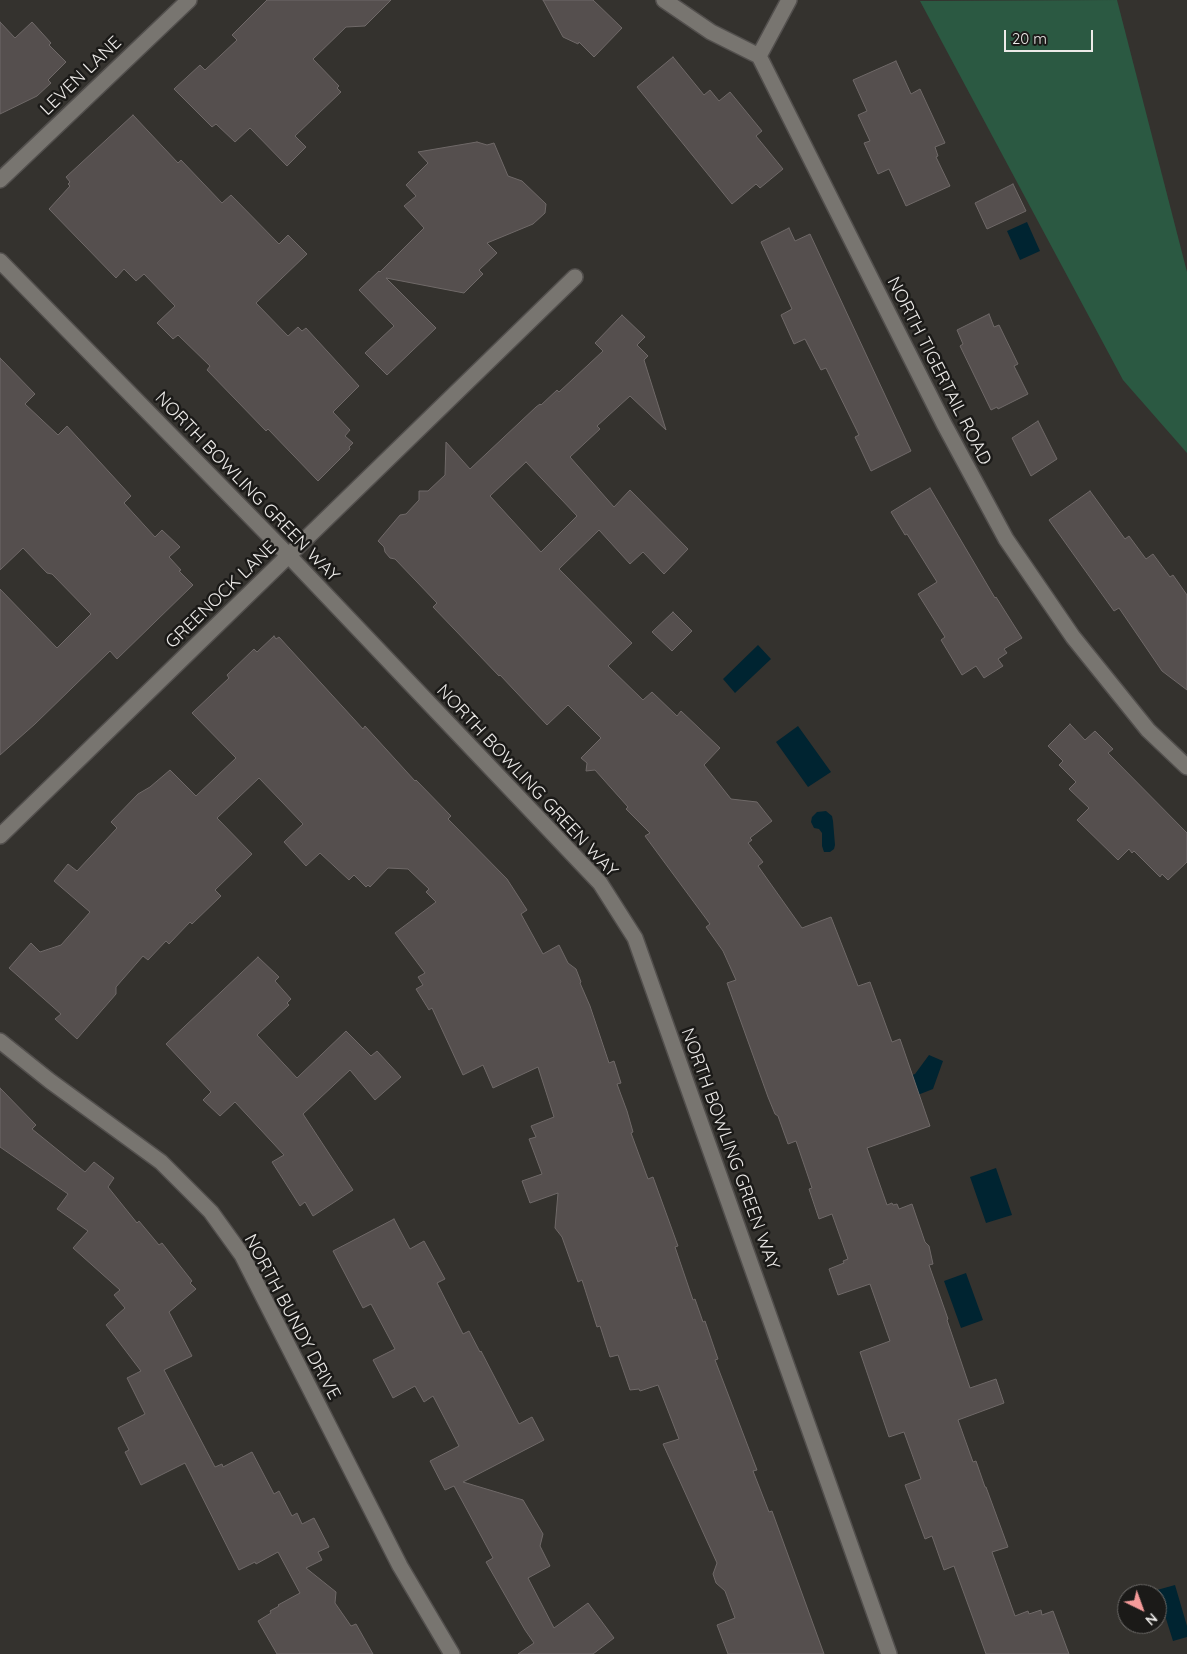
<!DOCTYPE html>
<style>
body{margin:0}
#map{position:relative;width:1187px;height:1654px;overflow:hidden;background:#34322e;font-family:Quicksand,sans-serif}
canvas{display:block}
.north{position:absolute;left:1117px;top:1584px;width:50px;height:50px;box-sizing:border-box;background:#1b1a18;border:1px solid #6f6d6b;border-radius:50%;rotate:138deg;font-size:14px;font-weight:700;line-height:20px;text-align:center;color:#eceae8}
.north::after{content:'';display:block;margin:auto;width:18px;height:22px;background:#f59b9a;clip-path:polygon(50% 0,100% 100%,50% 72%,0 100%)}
.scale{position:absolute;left:1004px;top:30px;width:89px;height:22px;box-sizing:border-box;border:2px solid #eceae8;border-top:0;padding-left:6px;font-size:15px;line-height:18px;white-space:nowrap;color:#eceae8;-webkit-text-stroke:4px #1b1a18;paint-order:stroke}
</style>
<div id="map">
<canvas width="1187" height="1654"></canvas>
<div class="north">N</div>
<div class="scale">20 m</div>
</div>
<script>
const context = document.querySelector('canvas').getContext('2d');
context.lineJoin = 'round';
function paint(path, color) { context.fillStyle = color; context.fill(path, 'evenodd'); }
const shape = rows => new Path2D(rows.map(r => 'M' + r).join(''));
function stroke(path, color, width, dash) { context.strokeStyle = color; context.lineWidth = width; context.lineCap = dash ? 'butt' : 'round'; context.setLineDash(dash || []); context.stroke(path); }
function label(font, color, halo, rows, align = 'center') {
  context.font = font + ' Quicksand,sans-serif'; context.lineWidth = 5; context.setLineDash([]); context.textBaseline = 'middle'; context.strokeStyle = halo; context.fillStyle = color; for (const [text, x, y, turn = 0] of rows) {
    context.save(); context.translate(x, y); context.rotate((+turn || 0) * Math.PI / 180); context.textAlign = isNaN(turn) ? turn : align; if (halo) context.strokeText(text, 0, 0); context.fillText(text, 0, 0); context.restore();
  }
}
paint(shape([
 [1117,0,1187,272,1187,453,1123,380,920,1]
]), '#2b5942');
paint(shape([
 [1027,222,1040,251,1020,260,1007,231],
 [758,645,771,659,735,693,723,679],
 [798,726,831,772,808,787,776,742],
 [826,811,832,816,833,821,835,845,834,849,830,852,824,852,822,846,822,833,819,829,814,828,811,822,812,817,817,812],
 [929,1055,943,1061,933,1089,910,1098,903,1078,915,1074],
 [996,1168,1012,1215,986,1223,970,1177],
 [966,1273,983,1320,961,1328,944,1281],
 [1175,1585,1187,1626,1187,1637,1173,1641,1157,1590]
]), '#002431');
const building = shape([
 [267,0,391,0,365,26,346,27,313,59,339,86,337,88,341,92,295,136,306,147,287,166,250,128,235,142,216,124,212,127,174,89,200,65,205,70,237,40,232,35,267,0],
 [543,0,593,0,622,28,594,57,579,42,578,44,563,37,543,0],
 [0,22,15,38,32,22,51,43,49,45,66,62,48,80,51,83,37,96,0,114,0,22],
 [673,57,704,95,710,90,719,101,730,92,762,131,756,136,783,169,760,188,756,184,732,204,637,87,673,57],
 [896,61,911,94,920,89,945,143,935,147,938,156,936,157,950,186,906,206,889,169,878,174,864,143,870,141,858,115,867,111,853,80,896,61],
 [133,115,178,163,181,160,222,203,231,195,279,244,288,235,307,254,256,303,288,336,298,327,302,331,306,328,359,386,333,412,350,430,345,436,353,443,349,447,350,449,318,481,268,429,266,431,207,370,210,366,178,335,173,339,157,323,175,306,144,274,136,281,124,269,116,278,49,209,70,186,68,184,70,182,66,177,133,115],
 [477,142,487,145,494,143,508,176,522,181,546,204,545,213,533,224,487,243,497,253,479,270,483,274,464,293,386,278,436,328,387,375,365,353,394,326,359,290,379,271,380,272,424,228,404,206,416,196,406,185,428,163,418,152,477,142],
 [1013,184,1026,211,987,229,975,203,1013,184],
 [789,228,795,241,810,234,911,451,871,471,855,437,859,435,826,368,821,370,805,339,794,344,781,315,792,309,761,242,789,228],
 [989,314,994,327,999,325,1018,364,1014,366,1028,394,998,409,997,407,991,410,960,346,963,344,957,330,989,314],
 [622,315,645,337,637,345,648,356,644,360,666,430,630,396,597,426,600,429,570,457,614,507,630,490,688,549,664,574,643,552,630,564,599,530,559,569,632,643,608,666,643,700,652,692,677,716,681,711,720,748,704,765,731,799,757,802,772,821,750,838,752,840,748,843,763,862,758,866,802,928,831,917,858,986,870,982,892,1042,900,1039,930,1126,867,1148,887,1205,892,1203,893,1205,897,1204,899,1209,912,1204,925,1242,929,1246,933,1264,929,1265,948,1319,947,1320,970,1388,996,1379,1004,1403,958,1420,973,1462,976,1461,985,1487,986,1487,1008,1547,992,1552,1015,1616,1028,1611,1029,1614,1041,1610,1042,1615,1053,1611,1069,1654,986,1654,954,1566,944,1570,932,1536,925,1539,905,1485,921,1479,904,1432,889,1437,860,1352,890,1341,870,1284,838,1295,829,1269,844,1263,843,1261,848,1259,832,1214,819,1219,809,1189,812,1188,796,1141,788,1144,778,1116,775,1114,768,1097,727,983,736,980,723,951,706,927,710,924,645,836,650,833,626,809,628,807,595,770,586,771,587,763,581,758,601,738,568,705,547,725,500,675,499,676,433,607,437,603,395,559,390,558,385,552,384,547,378,541,400,515,406,514,419,500,419,491,428,491,445,475,446,442,470,469,536,407,540,404,541,405,557,390,559,392,603,351,595,343,622,315],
 [526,462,577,516,541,552,490,496,526,462],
 [0,358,35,394,25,404,58,435,67,426,131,496,124,503,155,537,162,530,180,547,169,557,181,570,179,571,193,585,117,659,110,651,35,724,0,755,0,589,57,648,91,614,52,574,47,573,23,548,0,570,0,358],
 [1038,421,1057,459,1031,476,1012,438,1038,421],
 [930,488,995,598,996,597,1022,638,1004,649,1007,653,998,659,1003,666,984,678,976,666,962,675,941,640,945,637,918,594,937,582,907,534,905,535,891,512,930,488],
 [1090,491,1125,539,1129,536,1146,559,1153,554,1170,577,1173,575,1187,595,1187,690,1162,671,1119,608,1114,611,1049,520,1090,491],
 [673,612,692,631,672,651,652,632,673,612],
 [274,636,276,639,279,637,363,729,365,726,415,781,416,780,451,816,448,819,507,879,527,910,521,914,543,954,559,945,568,963,576,969,581,982,580,983,590,1006,609,1063,614,1061,621,1083,617,1084,627,1111,633,1132,631,1133,648,1179,653,1177,678,1246,675,1247,693,1300,695,1299,703,1322,705,1321,718,1359,715,1360,757,1470,753,1471,769,1512,772,1511,824,1654,728,1654,717,1625,735,1618,725,1591,716,1583,713,1574,717,1563,663,1444,679,1439,658,1385,640,1391,639,1389,630,1390,618,1355,610,1357,600,1326,597,1327,582,1280,578,1282,562,1237,555,1228,558,1193,530,1203,522,1181,542,1174,529,1139,536,1137,531,1126,554,1117,538,1067,493,1088,483,1065,463,1075,432,1008,429,1010,416,989,423,985,418,977,425,973,395,933,436,902,426,892,429,889,408,869,388,868,370,887,368,885,366,887,354,875,349,880,320,853,306,866,284,842,303,824,259,778,217,818,252,854,215,890,221,896,192,924,190,922,169,944,166,941,148,960,143,956,116,987,116,994,77,1039,55,1019,61,1014,9,968,31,943,40,952,61,945,90,912,54,881,68,864,77,871,117,828,111,822,138,794,150,787,170,770,196,796,236,758,192,713,229,678,227,675,254,649,257,652,274,636],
 [1070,724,1085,740,1095,731,1113,749,1108,753,1187,833,1187,862,1168,880,1162,874,1160,877,1134,851,1132,853,1129,849,1118,860,1077,820,1089,808,1069,789,1076,782,1059,765,1063,761,1048,746,1070,724],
 [258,957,279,977,275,981,291,999,287,1003,289,1005,257,1035,297,1078,346,1031,371,1056,377,1051,401,1077,375,1100,350,1070,303,1114,353,1190,313,1216,305,1202,300,1206,272,1162,284,1155,235,1102,220,1116,203,1100,211,1092,166,1044,258,957],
 [0,1088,36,1125,32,1129,85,1172,94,1162,114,1178,108,1187,137,1223,139,1221,159,1245,162,1243,192,1281,190,1283,196,1289,169,1312,192,1356,164,1370,215,1467,222,1464,223,1467,252,1452,274,1494,279,1491,292,1516,297,1513,302,1524,314,1518,329,1547,318,1552,322,1560,306,1568,336,1592,335,1603,351,1626,356,1624,373,1654,277,1654,258,1621,271,1613,270,1611,279,1606,278,1605,300,1593,278,1552,256,1564,255,1562,239,1570,185,1463,141,1485,125,1452,129,1450,118,1428,145,1414,127,1378,141,1371,106,1325,125,1308,114,1295,120,1290,73,1248,88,1231,57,1209,68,1194,0,1147,0,1088],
 [394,1219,410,1249,424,1241,445,1279,437,1283,463,1334,469,1331,480,1352,481,1351,519,1424,532,1417,544,1440,463,1482,523,1500,543,1534,540,1546,550,1566,528,1578,554,1628,588,1603,614,1638,593,1654,518,1654,534,1643,525,1630,486,1562,493,1558,454,1486,445,1490,430,1461,459,1446,433,1396,424,1402,415,1386,393,1398,373,1360,395,1349,371,1304,363,1308,333,1251,394,1219]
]);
paint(building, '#554f4e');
stroke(building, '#6f6968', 1);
const minor = shape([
 [664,0,711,32,759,56,944,424,1006,539,1073,637,1148,730,1187,767],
 [759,56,789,0],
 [0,180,189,0],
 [0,261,289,556,600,883,635,938,889,1654],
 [0,836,575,277],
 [0,1041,50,1081,161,1162,211,1212,242,1255,400,1566,452,1654]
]);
stroke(minor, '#524f4d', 18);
stroke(minor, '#787570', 15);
label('18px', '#eceae8', '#1b1a18', [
 ["LEVEN LANE",81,76,-44],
 ["NORTH TIGERTAIL ROAD",939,371,63],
 ["NORTH BOWLING GREEN WAY",247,487,46],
 ["GREENOCK LANE",221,595,-44],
 ["NORTH BOWLING GREEN WAY",527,781,47],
 ["NORTH BOWLING GREEN WAY",730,1149,70],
 ["NORTH BUNDY DRIVE",292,1317,62]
]);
</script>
